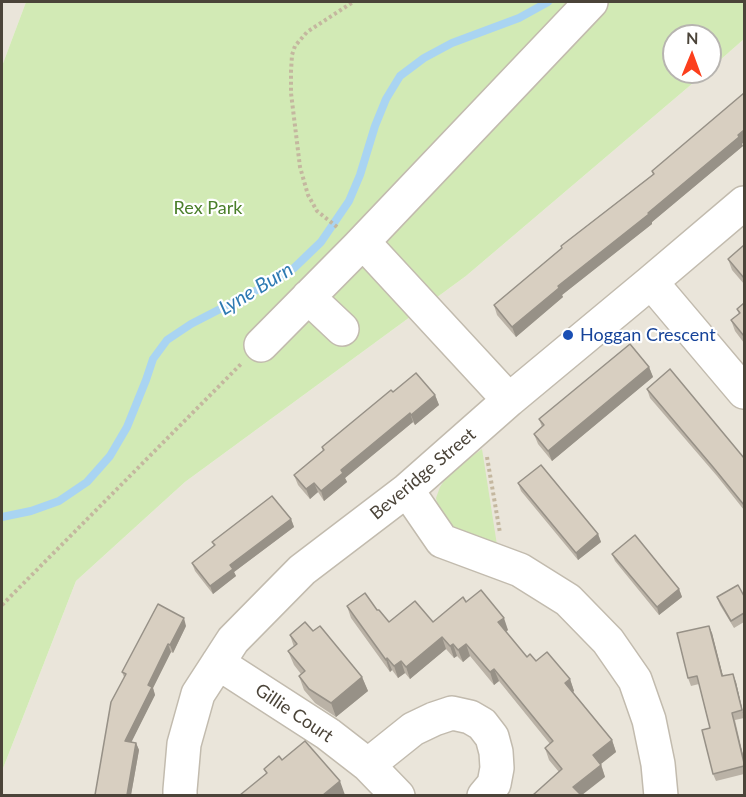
<!DOCTYPE html>
<style>
body{margin:0}
#map{position:relative;width:746px;height:797px;overflow:hidden;background:#f6f3ec;font-family:Lato,sans-serif}
canvas{display:block}
.frame{position:absolute;inset:0;border:3px solid #4b4439;pointer-events:none}
.north{position:absolute;left:662px;top:24px;width:60px;height:60px;box-sizing:border-box;background:#fff;border:2px solid #b7b4b0;border-radius:50%;rotate:1deg;font-size:16px;font-weight:700;line-height:24px;text-align:center;color:#4b4439}
.north::after{content:'';display:block;margin:auto;width:21px;height:27px;background:#fc3f1d;clip-path:polygon(50% 0,100% 100%,50% 72%,0 100%)}
</style>
<div id="map">
<canvas width="746" height="797"></canvas>
<div class="frame"></div>
<div class="north">N</div>
</div>
<script>
const context = document.querySelector('canvas').getContext('2d');
context.lineJoin = 'round';
function paint(path, color) { context.fillStyle = color; context.fill(path, 'evenodd'); }
const shape = rows => new Path2D(rows.map(r => 'M' + r).join(''));
function stroke(path, color, width, dash) { context.strokeStyle = color; context.lineWidth = width; context.lineCap = dash ? 'butt' : 'round'; context.setLineDash(dash || []); context.stroke(path); }
function label(font, color, halo, rows, align = 'center') {
  context.font = font + ' Lato,sans-serif'; context.lineWidth = 4.5; context.setLineDash([]); context.textBaseline = 'middle'; context.strokeStyle = halo; context.fillStyle = color; for (const [text, x, y, turn = 0] of rows) {
    context.save(); context.translate(x, y); context.rotate((+turn || 0) * Math.PI / 180); context.textAlign = isNaN(turn) ? turn : align; if (halo) context.strokeText(text, 0, 0); context.fillText(text, 0, 0); context.restore();
  }
}
paint(shape([
 [2,2,26,2,2,66],
 [744,39,744,795,2,796,2,771,76,581,185,482,466,276,706,72,710,72,710,69]
]), '#eae5da');
paint(shape([
 [26,2,744,2,744,39,710,69,710,36,674,36,674,72,706,72,466,276,185,482,76,581,2,771,2,66],
 [482,449,497,545,459,535,439,512,436,498,440,487,449,473]
]), '#d2eab5');
stroke(shape([
 [2,517,31,511,59,501,87,482,110,456,127,427,146,380,153,359,167,340,191,324,261,288,294,268,321,242,349,201,360,175,375,126,386,99,400,76,424,58,452,43,519,18,548,2]
]), '#a9d4f2', 8);
const minor = shape([
 [363,242,509,400],
 [651,282,744,392],
 [308,297,342,329],
 [261,345,358,247,591,2],
 [407,490,442,541,520,570,568,600,608,641,635,680,649,720,658,764,661,796],
 [218,663,328,734,368,765,398,796],
 [368,765,413,729,434,719,452,713,470,717,482,724,492,737,496,752,497,768,494,784,484,796],
 [180,796,180,790,184,744,198,694,233,640,302,570,407,490,509,400,651,282,744,203]
]);
stroke(minor, '#c2bbae', 36);
stroke(shape([
 [337,227,317,211,308,195,300,167,291,93,291,71,292,55,295,46,307,32,353,2],
 [487,457,500,533],
 [2,605,241,364]
]), '#c4b79f', 4, [3, 3]);
stroke(minor, '#fff', 33);
paint(shape([
 [742,144,743,146,652,222,652,224,562,295,563,297,516,337,497,315,494,305,562,248,561,246,653,174,652,171],
 [744,245,744,284,732,270,728,259],
 [744,303,744,343,735,331,731,320,739,314,737,309],
 [649,367,653,377,552,461,538,444,534,434,542,427,539,419],
 [647,389,744,458,744,510,717,476,650,398],
 [393,392,435,395,439,405,415,425,413,422,345,478,347,482,324,501,318,492,310,499,298,485,294,475,323,451,322,447],
 [518,483,598,534,601,542,578,560,521,491],
 [291,519,294,527,234,572,236,576,213,594,195,571,192,563,214,546,212,542],
 [612,554,679,589,682,597,659,615,615,561],
 [744,596,744,622,734,628,720,605,717,597],
 [466,602,508,630,506,632,527,657,570,679,574,691,573,692,612,740,616,752,601,764,605,777,559,772,549,760,545,748,550,744,499,681,494,685,470,656,463,662,457,656,454,658,446,649,410,679,405,673,398,678,392,670,390,672,351,618,347,606,377,610,389,622,433,622],
 [186,626,173,653,171,652,153,688,155,695,131,742,136,743,139,750,131,795,124,677,122,672],
 [313,631,362,677,368,691,336,717,315,703,304,690,299,676,301,674,294,665,288,651,294,647,290,635],
 [712,633,723,676,736,682,744,717,744,718,735,720,744,759,744,774,716,781,713,774,710,728,699,684,691,686,688,678]
]), '#bab2a6');
paint(shape([
 [744,130,744,142,742,144,743,146,652,222,652,224,562,295,563,297,516,337,512,327,558,286,648,213],
 [649,367,653,377,552,461,548,451],
 [435,395,439,405,415,425,411,415],
 [410,413,413,422,345,478,347,482,324,501,321,491,341,470],
 [314,483,318,492,310,499,306,489],
 [291,519,294,527,234,572,236,576,213,594,210,586,230,565],
 [598,534,601,542,578,560,576,553],
 [679,589,682,597,659,615,657,607],
 [184,618,186,626,173,653,170,645],
 [504,618,508,630,502,634,498,622],
 [709,626,712,633,725,684,722,676],
 [442,637,446,649,410,679,406,667],
 [168,644,171,652,153,688,155,695,128,749,125,741,148,685],
 [453,644,457,656,454,658,450,646],
 [466,644,470,656,463,662,458,650],
 [387,658,392,670,390,672,386,660],
 [401,661,405,673,398,678,394,666],
 [494,669,499,681,494,685,490,672],
 [733,674,736,682,744,717,742,710],
 [362,677,368,691,336,717,331,703],
 [570,679,574,691,570,695,565,683],
 [732,713,744,759,744,763],
 [612,740,616,752,597,767,593,755],
 [136,743,139,750,131,795,127,795],
 [601,765,605,777,582,795,577,795,573,787],
 [340,781,345,795,323,795]
]), '#979187');
const building = shape([
 [744,93,744,130,738,135,739,137,648,213,649,214,558,286,559,288,512,327,494,305,562,248,561,246,654,174,652,171,744,93],
 [744,245,744,278,728,259,744,245],
 [744,303,744,336,731,320,740,313,737,309,744,303],
 [630,344,649,367,548,451,534,434,544,425,539,419,630,344],
 [670,369,744,458,744,505,713,467,647,389,670,369],
 [416,373,435,395,411,415,410,413,341,470,343,473,321,491,314,483,306,489,294,475,324,450,322,447,391,390,393,392,416,373],
 [541,465,598,534,576,553,518,483,541,465],
 [272,496,291,519,230,565,233,569,210,586,192,563,215,545,212,542,272,496],
 [635,535,679,589,657,607,612,554,635,535],
 [738,585,744,596,744,613,731,621,717,597,738,585],
 [481,590,504,618,498,622,527,657,530,654,536,661,547,652,570,679,565,683,612,740,593,755,601,765,573,787,581,795,533,795,562,769,545,748,553,741,494,669,490,672,466,644,458,650,453,644,450,646,442,637,406,667,401,661,394,666,387,658,386,660,347,606,365,593,377,610,379,610,389,622,415,601,433,622,463,597,466,602,481,590],
 [158,604,184,618,170,645,168,644,148,685,152,687,125,741,136,743,127,795,95,795,111,702,126,674,122,672,158,604],
 [305,622,313,631,320,626,362,677,331,703,309,689,299,676,305,671,288,651,297,644,290,635,305,622],
 [709,626,722,676,733,674,742,710,732,713,744,763,744,766,713,774,702,730,710,728,697,676,688,678,677,633,709,626],
 [305,741,340,781,323,795,240,795,267,773,264,769,279,756,282,760,305,741]
]);
paint(building, '#d8cfc1');
stroke(building, '#979187', 1.5);
for (const [x, y, r, color] of [
 [568,335,6,"#1a4fb4"]
]) { const dot = new Path2D(); dot.arc(x, y, r, 0, 2 * Math.PI); context.fillStyle = color; context.fill(dot); stroke(dot, '#fff', 2); }
label('18px', '#4a7f2a', '#fff', [
 ["Rex Park",208,208]
]);
label('18px', '#164399', '#fff', [
 ["Hoggan Crescent",580,335]
], 'left');
label('18px', '#4b4439', '#fff', [
 ["Beveridge Street",423,474,-40],
 ["Gillie Court",294,713,34]
]);
label('italic 20px', '#2e7ab2', '#fff', [
 ["Lyne Burn",256,289,-31]
]);
</script>
